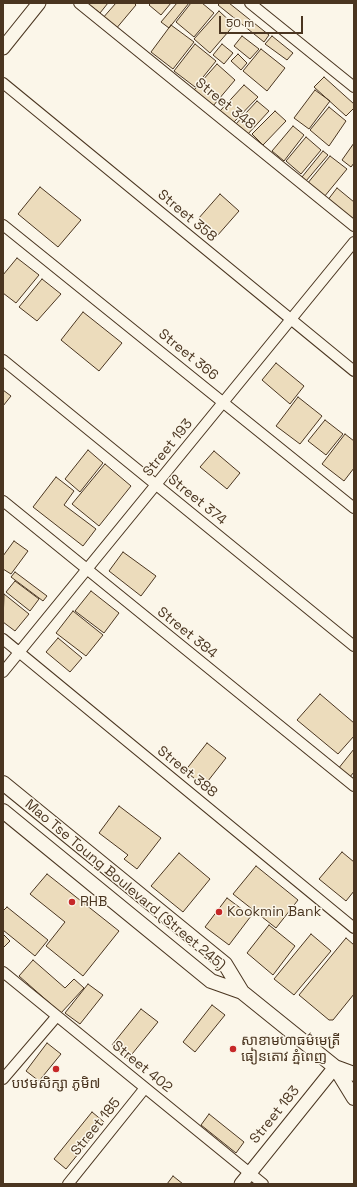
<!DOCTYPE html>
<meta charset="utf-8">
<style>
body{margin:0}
#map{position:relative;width:357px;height:1187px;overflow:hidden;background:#fbf6e9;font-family:"Space Grotesk",sans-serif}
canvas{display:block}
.frame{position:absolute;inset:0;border:4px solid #4a3520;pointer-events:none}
.scale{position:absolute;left:219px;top:16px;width:84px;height:18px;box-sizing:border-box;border:2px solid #4a3520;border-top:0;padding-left:5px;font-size:12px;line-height:14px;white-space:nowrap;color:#4a3520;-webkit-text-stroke:3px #fbf6e9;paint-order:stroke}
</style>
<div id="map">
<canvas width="357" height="1187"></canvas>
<div class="frame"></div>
<div class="scale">50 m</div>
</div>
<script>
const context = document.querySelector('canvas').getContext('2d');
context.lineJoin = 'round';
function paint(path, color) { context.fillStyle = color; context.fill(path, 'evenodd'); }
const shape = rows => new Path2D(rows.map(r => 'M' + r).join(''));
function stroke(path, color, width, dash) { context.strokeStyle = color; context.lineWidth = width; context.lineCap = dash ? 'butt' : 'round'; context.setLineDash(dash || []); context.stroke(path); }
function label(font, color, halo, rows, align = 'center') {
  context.font = font + ' "Space Grotesk","Noto Sans Khmer",sans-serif'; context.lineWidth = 3; context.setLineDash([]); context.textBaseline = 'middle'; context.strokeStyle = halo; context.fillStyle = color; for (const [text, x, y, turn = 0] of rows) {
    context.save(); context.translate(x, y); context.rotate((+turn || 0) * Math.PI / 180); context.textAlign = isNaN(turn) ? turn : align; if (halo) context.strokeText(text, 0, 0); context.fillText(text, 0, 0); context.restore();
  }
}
const building = shape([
 [87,3,108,3,100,13,87,3],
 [116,3,134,3,136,5,115,30,102,19,116,3],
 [151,3,171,3,161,15,149,5,151,3],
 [177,3,189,3,169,28,161,22,177,3],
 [191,3,202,3,214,13,194,37,176,22,191,3],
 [220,3,229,3,269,35,264,42,218,5,220,3],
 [219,11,234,25,210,53,194,39,219,11],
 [171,25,194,42,173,69,151,52,171,25],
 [242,36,259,49,250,59,234,46,242,36],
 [272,36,293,53,287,60,265,44,272,36],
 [195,44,216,61,195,87,174,71,195,44],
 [222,44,233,53,224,64,213,55,222,44],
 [261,49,285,68,267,91,243,71,261,49],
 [238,54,247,63,241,70,231,61,238,54],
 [217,64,235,80,213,106,194,90,217,64],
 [324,77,354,104,354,108,346,116,314,87,324,77],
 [244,85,258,97,233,123,220,111,244,85],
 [315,90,330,101,309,129,294,118,315,90],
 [257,101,269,111,247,135,235,125,257,101],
 [329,107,346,121,329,146,310,130,329,107],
 [275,111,286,121,263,145,252,134,275,111],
 [293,126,304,135,284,161,272,151,293,126],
 [306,137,321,150,301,174,286,161,306,137],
 [354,143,354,163,351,167,342,160,354,143],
 [323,151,328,155,306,181,302,177,323,151],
 [330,156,347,169,324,197,307,184,330,156],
 [40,187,81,220,58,247,18,214,40,187],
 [337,188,354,202,354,222,327,201,337,188],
 [220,194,239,211,217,236,198,219,220,194],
 [17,258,39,275,16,303,3,293,3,275,17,258],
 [42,279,61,294,37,321,19,307,42,279],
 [83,312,122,343,99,371,61,340,83,312],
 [276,363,304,386,290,404,262,380,276,363],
 [3,390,11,396,3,406,3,390],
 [298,397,322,416,300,444,276,426,298,397],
 [325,420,343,434,326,455,308,441,325,420],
 [345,434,354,441,354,468,344,481,322,464,345,434],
 [88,450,103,463,80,492,65,479,88,450],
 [214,451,240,473,227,489,200,467,214,451],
 [105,464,131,486,99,526,72,504,105,464],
 [56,477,74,491,64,505,96,529,83,546,33,507,56,477],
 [14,541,28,551,11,574,3,569,3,556,14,541],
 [123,552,156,576,141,596,109,571,123,552],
 [15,572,47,596,43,601,11,577,15,572],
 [15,581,39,599,30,611,6,592,15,581],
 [91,591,119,613,104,633,75,611,91,591],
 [4,594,29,614,15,631,3,622,4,594],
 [73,611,103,635,86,656,56,633,73,611],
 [58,638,82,658,70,672,46,652,58,638],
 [320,694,354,723,354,736,338,754,297,720,320,694],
 [207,743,226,758,204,786,185,771,207,743],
 [354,749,354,772,349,778,338,769,354,749],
 [119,806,161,838,137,869,124,859,128,855,99,833,119,806],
 [342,852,354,862,354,891,346,901,319,879,342,852],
 [179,853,210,879,183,912,151,886,179,853],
 [256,866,298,900,276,928,233,894,256,866],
 [47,874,119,931,83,976,46,946,65,922,30,894,47,874],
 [227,898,251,916,229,945,205,927,227,898],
 [7,907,48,940,35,956,3,930,3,911,7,907],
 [269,925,295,946,273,975,247,953,269,925],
 [3,934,10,941,3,948,3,934],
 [311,934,331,951,294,995,274,979,311,934],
 [346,938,354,945,354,994,333,1020,329,1020,299,995,346,938],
 [33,960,65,988,74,979,84,988,61,1013,19,976,33,960],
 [88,984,103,995,80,1024,65,1013,88,984],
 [212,1005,225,1015,195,1052,183,1042,212,1005],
 [141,1009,158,1022,128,1059,112,1045,141,1009],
 [47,1043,61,1054,39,1081,26,1071,47,1043],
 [92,1112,104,1122,66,1169,54,1159,92,1112],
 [209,1114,244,1142,236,1153,201,1125,209,1114],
 [173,1176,183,1184,167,1184,173,1176]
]);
paint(building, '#ecdcbc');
stroke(building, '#4a3520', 1);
const minor = shape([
 [79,3,354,226],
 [250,3,354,87],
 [3,83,354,371],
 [3,225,354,508],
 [3,360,354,646],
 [3,501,354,786],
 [3,639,354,928],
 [3,672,354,242],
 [3,972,263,1184],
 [3,1079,57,1016],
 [68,1184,145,1088]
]);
const tertiary = shape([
 [3,48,39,3],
 [241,1184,335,1067]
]);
const secondary = shape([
 [3,783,225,964,242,992,335,1067,354,1074],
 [3,811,211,981,242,992],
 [335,1067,354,1098]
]);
stroke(minor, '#4a3520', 12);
stroke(tertiary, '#4a3520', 15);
stroke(secondary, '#4a3520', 16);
stroke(minor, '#fbf6e9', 10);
stroke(tertiary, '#fbf6e9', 13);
stroke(secondary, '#fbf6e9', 14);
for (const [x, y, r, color] of [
 [72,902,4,"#c62828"],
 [219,912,4,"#c62828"],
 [233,1049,4,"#c62828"],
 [56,1069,4,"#c62828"]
]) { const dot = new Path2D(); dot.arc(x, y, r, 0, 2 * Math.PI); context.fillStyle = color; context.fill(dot); stroke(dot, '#fbf6e9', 1.5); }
label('14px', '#4a3520', '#fbf6e9', [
 ["Street 348",225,104,39],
 ["Street 358",187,216,40],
 ["Street 366",188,355,39],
 ["Street 193",168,448,-51],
 ["Street 374",197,500,39],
 ["Street 384",187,633,39],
 ["Street 388",187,772,39],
 ["Mao Tse Toung Boulevard (Street 245)",125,885,40],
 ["Street 402",142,1067,39],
 ["Street 183",275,1115,-51],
 ["Street 185",96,1127,-51]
]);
label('14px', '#4a3520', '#fbf6e9', [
 ["RHB",80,902],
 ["Kookmin Bank",227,912],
 ["សាខាមហាធម៌មេត្រី",241,1041],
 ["ធៀនតោវ ភ្នំពេញ",241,1057],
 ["បឋមសិក្សា ភូមិ៧",56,1084,"center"]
], 'left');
</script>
